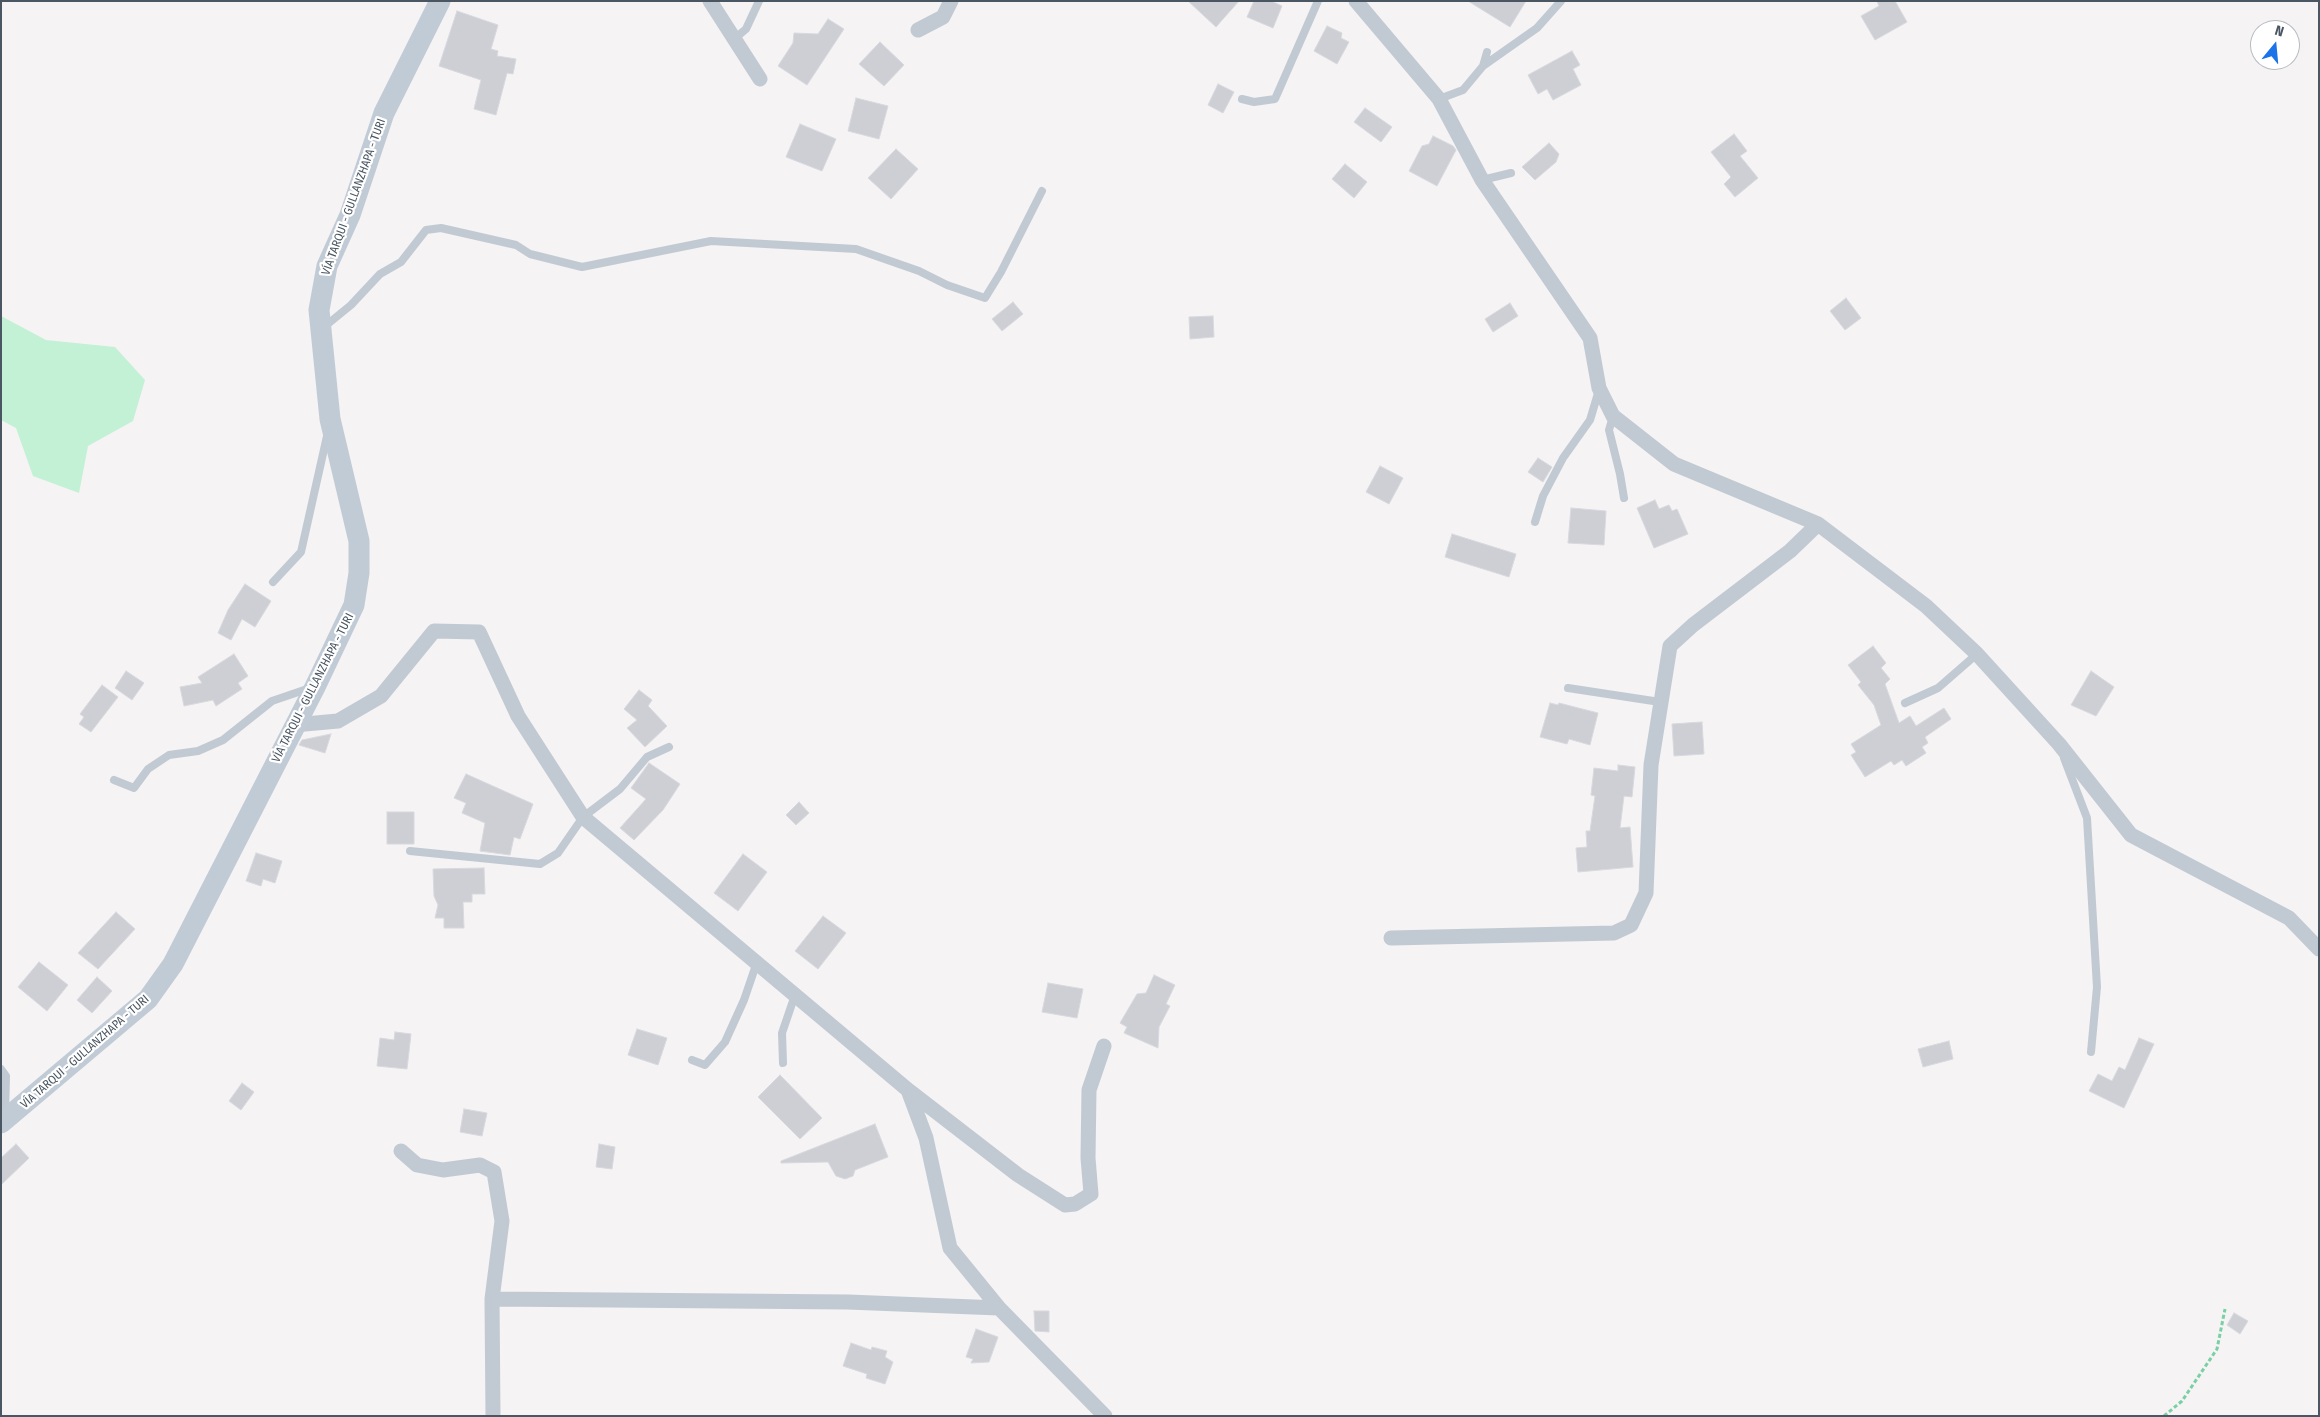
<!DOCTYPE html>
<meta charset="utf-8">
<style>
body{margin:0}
#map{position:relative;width:2320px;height:1417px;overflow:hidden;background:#f5f3f3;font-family:"Fira Sans Condensed",sans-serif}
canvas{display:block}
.frame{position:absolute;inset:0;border:2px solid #4a5661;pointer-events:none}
.north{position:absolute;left:2250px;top:20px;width:50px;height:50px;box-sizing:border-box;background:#fff;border:1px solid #b7bbc0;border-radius:50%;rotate:17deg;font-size:14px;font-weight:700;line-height:20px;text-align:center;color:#4a5661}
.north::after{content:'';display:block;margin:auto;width:18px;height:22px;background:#1a73e8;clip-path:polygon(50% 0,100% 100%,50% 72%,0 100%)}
</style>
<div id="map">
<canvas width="2320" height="1417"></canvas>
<div class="frame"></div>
<div class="north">N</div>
</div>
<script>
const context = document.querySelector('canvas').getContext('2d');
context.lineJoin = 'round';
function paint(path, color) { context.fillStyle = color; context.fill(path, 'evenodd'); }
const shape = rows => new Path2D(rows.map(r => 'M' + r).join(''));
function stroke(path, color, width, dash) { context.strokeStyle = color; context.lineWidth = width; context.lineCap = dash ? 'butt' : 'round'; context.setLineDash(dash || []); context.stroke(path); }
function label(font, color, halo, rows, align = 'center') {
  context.font = font + ' "Fira Sans Condensed",sans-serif'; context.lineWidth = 4.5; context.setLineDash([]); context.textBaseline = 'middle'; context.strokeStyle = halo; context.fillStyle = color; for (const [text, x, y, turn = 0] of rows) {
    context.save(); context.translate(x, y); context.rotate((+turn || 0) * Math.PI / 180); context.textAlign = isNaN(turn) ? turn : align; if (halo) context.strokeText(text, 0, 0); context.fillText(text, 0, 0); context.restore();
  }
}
paint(shape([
 [1,316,46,340,115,347,145,380,133,421,88,446,79,493,33,476,16,428,1,420]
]), '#c3f1d5');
const building = shape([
 [1188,1,1239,1,1216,27,1188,1],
 [1254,1,1271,1,1282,6,1273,28,1247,17,1254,1],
 [1468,1,1526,1,1510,27,1468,1],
 [1877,1,1895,1,1907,22,1875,40,1861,16,1879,6,1877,1],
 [457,11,498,25,491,49,498,51,497,56,516,59,513,74,507,73,496,115,474,109,481,80,439,66,457,11],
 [828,19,844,29,807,85,778,66,793,43,794,33,818,34,828,19],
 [1327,26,1342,33,1341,38,1349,42,1337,64,1314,51,1327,26],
 [880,42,904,65,884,86,859,64,880,42],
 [1572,51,1580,65,1573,69,1581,85,1553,100,1547,89,1538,94,1528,75,1572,51],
 [1218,84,1234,92,1223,113,1208,105,1218,84],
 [856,98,888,106,879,139,848,131,856,98],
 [1365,108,1392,127,1381,142,1354,122,1365,108],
 [800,124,836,139,822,171,786,157,800,124],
 [1734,134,1747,151,1740,156,1758,178,1735,197,1724,184,1731,177,1711,152,1734,134],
 [1433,136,1453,146,1456,150,1437,186,1409,171,1422,146,1429,144,1433,136],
 [1549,143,1559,154,1556,162,1535,180,1522,167,1549,143],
 [896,149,918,169,891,199,868,178,896,149],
 [1345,164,1367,182,1354,198,1332,179,1345,164],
 [1846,298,1861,318,1845,330,1830,311,1846,298],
 [1013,302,1023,314,1002,331,992,319,1013,302],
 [1510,303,1518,316,1493,332,1485,319,1510,303],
 [1213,316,1214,337,1190,339,1189,317,1213,316],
 [1538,458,1552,467,1543,482,1528,472,1538,458],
 [1380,466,1403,478,1389,504,1366,492,1380,466],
 [1655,500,1659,509,1669,505,1672,511,1677,509,1688,534,1654,548,1637,508,1655,500],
 [1571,508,1606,511,1604,545,1568,543,1571,508],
 [1452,534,1516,554,1509,577,1445,557,1452,534],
 [245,584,271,601,255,627,242,619,231,640,218,633,228,610,245,584],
 [1873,646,1886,663,1881,668,1890,679,1885,684,1899,723,1910,716,1916,726,1944,708,1951,719,1925,737,1928,743,1922,747,1926,753,1906,766,1902,760,1894,765,1891,761,1865,777,1851,755,1856,752,1851,744,1881,725,1874,705,1858,685,1861,682,1848,665,1873,646],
 [234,654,248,676,238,683,242,689,216,706,213,700,184,706,180,687,202,683,198,677,234,654],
 [126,671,144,683,132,700,115,688,126,671],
 [2091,671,2114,687,2096,716,2071,705,2091,671],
 [102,685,118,697,91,732,79,724,84,717,80,714,102,685],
 [639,690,652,700,648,706,667,726,645,747,627,728,637,720,624,709,639,690],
 [1550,703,1558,705,1559,703,1598,713,1590,745,1569,739,1567,744,1540,737,1550,703],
 [1702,722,1704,754,1674,756,1672,724,1702,722],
 [331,734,325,753,299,745,302,740,331,734],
 [649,763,680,784,663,810,634,840,620,828,646,799,631,788,649,763],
 [1618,765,1635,767,1632,797,1624,796,1620,828,1630,827,1633,867,1578,872,1576,848,1587,847,1586,831,1590,831,1595,796,1591,795,1594,768,1618,771,1618,765],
 [466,774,533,804,520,839,514,837,510,855,480,851,485,823,462,813,466,803,454,798,466,774],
 [799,802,809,813,796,825,786,815,799,802],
 [387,812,414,812,414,844,387,844,387,812],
 [256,853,282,861,275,883,263,879,261,886,246,881,256,853],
 [743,854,767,872,738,911,714,893,743,854],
 [484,868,485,894,472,894,472,902,463,902,464,928,444,928,444,918,435,918,438,905,434,896,433,869,484,868],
 [116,912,135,929,98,969,78,953,116,912],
 [823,916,846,933,818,969,795,951,823,916],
 [39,962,68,985,47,1011,18,987,39,962],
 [1154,975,1175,985,1166,1004,1170,1006,1159,1027,1158,1048,1124,1033,1127,1027,1120,1023,1137,994,1146,993,1154,975],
 [97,977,112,991,92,1013,77,1000,97,977],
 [1048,983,1083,989,1077,1018,1042,1012,1048,983],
 [637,1029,667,1038,658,1065,628,1055,637,1029],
 [395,1032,411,1034,407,1069,377,1066,380,1038,394,1040,395,1032],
 [2139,1038,2154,1044,2124,1108,2089,1091,2098,1074,2112,1081,2119,1067,2125,1070,2139,1038],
 [1949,1041,1953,1059,1923,1067,1918,1049,1949,1041],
 [780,1075,822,1118,800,1139,758,1097,780,1075],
 [242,1083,254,1092,241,1110,229,1101,242,1083],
 [464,1109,487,1113,482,1136,460,1132,464,1109],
 [875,1124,888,1157,855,1170,853,1176,845,1179,836,1176,828,1162,781,1163,781,1161,875,1124],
 [16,1144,29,1158,1,1185,1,1158,16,1144],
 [599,1144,615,1147,612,1169,596,1167,599,1144],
 [1034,1311,1049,1311,1049,1332,1035,1331,1034,1311],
 [2234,1313,2248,1321,2240,1334,2227,1325,2234,1313],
 [976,1329,998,1337,989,1362,971,1363,973,1359,966,1357,976,1329],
 [851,1343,871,1350,872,1347,887,1351,885,1357,893,1362,885,1384,866,1378,867,1374,843,1366,851,1343]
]);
paint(building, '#cdcfd5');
stroke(building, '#d7d9de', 1);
stroke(shape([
 [2164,1416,2182,1401,2217,1349,2225,1309]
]), '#7ad0a6', 3, [4, 2.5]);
stroke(shape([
 [733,40,746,29,759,1],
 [1483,66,1537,28,1561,1],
 [1242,99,1254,102,1275,99,1318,1],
 [1439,99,1463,90,1483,66,1487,52],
 [1482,180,1511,173],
 [324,327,351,305,380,274,401,262,426,230,441,228,516,245,530,254,582,267,711,241,856,249,919,271,947,285,985,298,1001,272,1042,191],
 [1613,416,1609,430,1620,474,1624,498],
 [1535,522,1543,496,1563,458,1590,420,1599,390],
 [273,582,301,552,327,436],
 [1568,688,1660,702],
 [1905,703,1938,688,1977,654],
 [2064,758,2087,818,2097,987,2091,1052],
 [114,780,134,788,148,769,169,755,198,751,223,740,272,701,310,688],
 [410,851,540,864,558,853,583,817,620,789,647,757,669,747],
 [692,1060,705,1065,725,1042,744,1000,757,962],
 [783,1063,782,1033,795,995],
 [1,1069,6,1076,5,1116]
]), '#c1cad2', 8);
stroke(shape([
 [710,1,760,79],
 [1356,1,1439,99,1482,180,1590,338,1599,388,1613,416,1674,464,1818,524,1926,606,1977,654,2059,744,2131,835,2289,918,2319,949],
 [918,30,943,17,951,1],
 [294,725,338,721,381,696,434,631,479,632,518,716,583,817,908,1090,926,1138,950,1248,999,1308,1105,1416],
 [1391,938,1614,933,1631,925,1646,893,1651,765,1670,646,1693,625,1790,551,1818,524],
 [908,1090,1018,1175,1065,1205,1075,1204,1091,1194,1088,1158,1089,1090,1104,1046],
 [401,1151,417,1165,443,1170,480,1165,494,1172,502,1221,492,1299,493,1416],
 [492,1299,848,1302,999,1308]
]), '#c1cad2', 15);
stroke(shape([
 [1,1123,148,999,173,964,315,687,354,605,359,573,359,541,330,419,319,310,327,266,350,215,384,113,440,1]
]), '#c1cbd6', 21);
label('12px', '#4a5661', '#fff', [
 ["VÍA TARQUI - GULLANZHAPA - TURI",354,197,-70],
 ["VÍA TARQUI - GULLANZHAPA - TURI",313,688,-63],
 ["VÍA TARQUI - GULLANZHAPA - TURI",85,1052,-41]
]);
</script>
